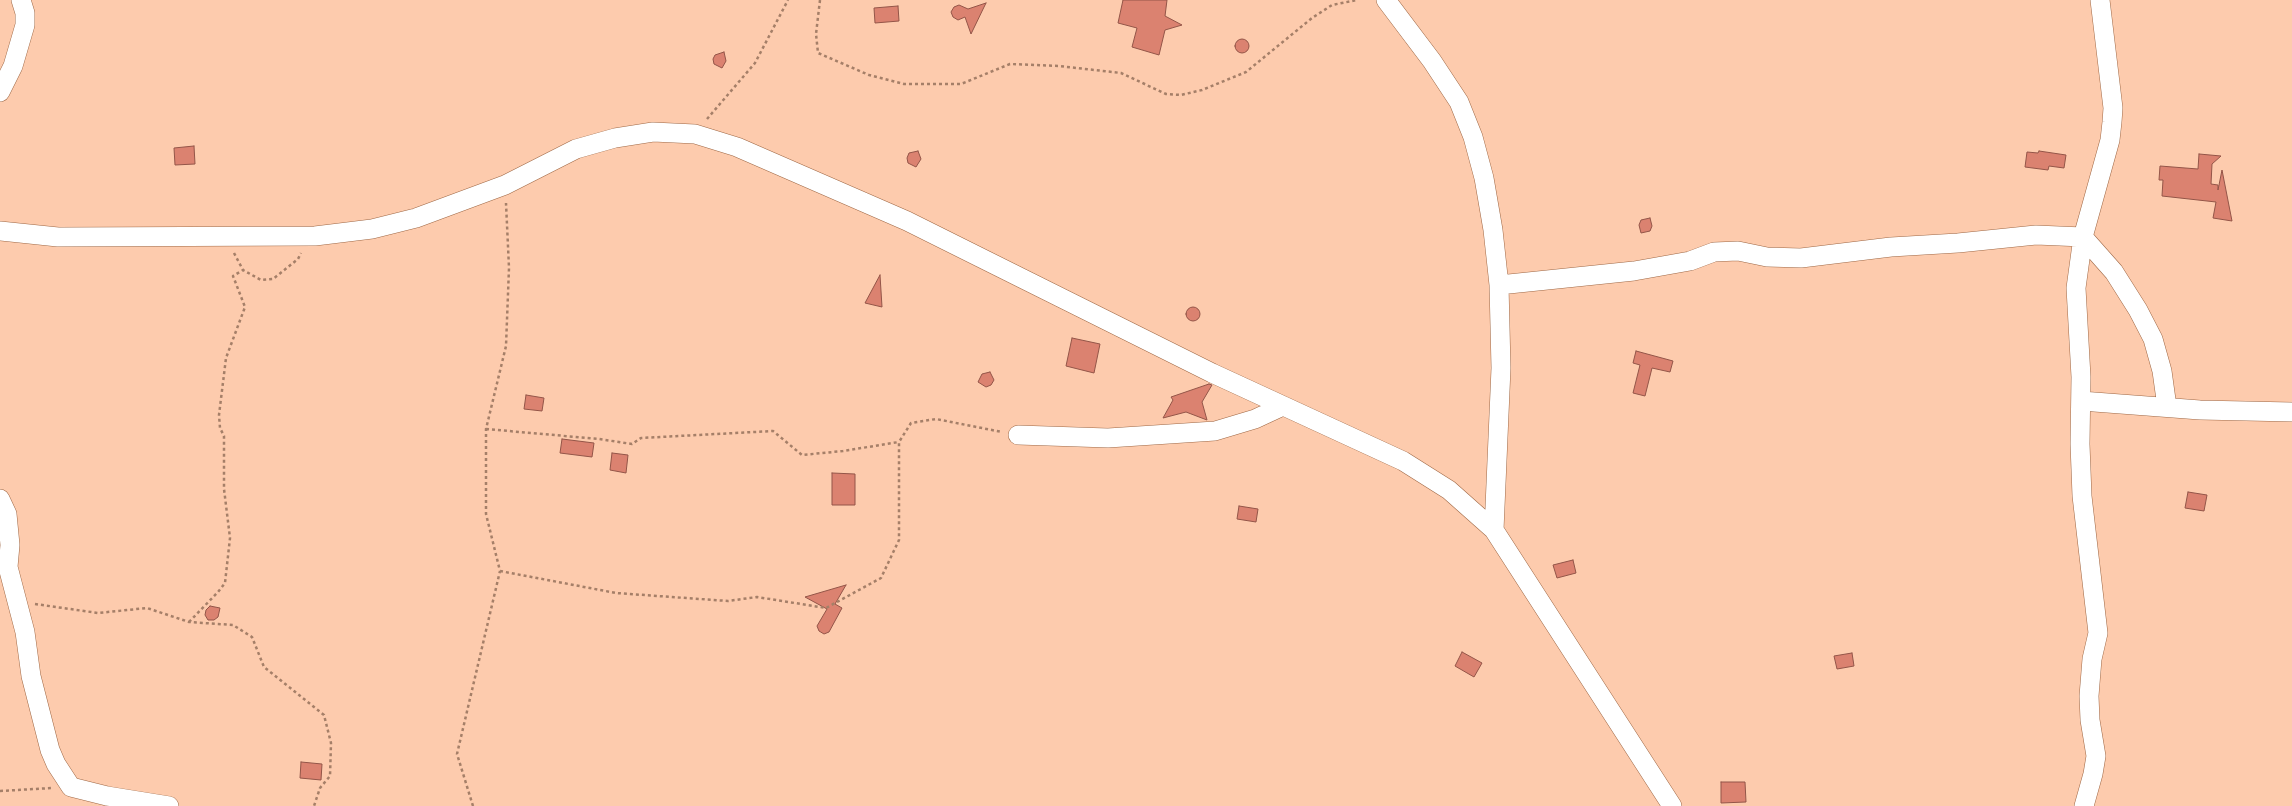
<!DOCTYPE html>
<style>
body{margin:0}
canvas{display:block;background:#fdcbad}
</style>
<canvas width="2292" height="806"></canvas>
<script>
const context = document.querySelector('canvas').getContext('2d');
context.lineJoin = 'round';
function paint(path, color) { context.fillStyle = color; context.fill(path, 'evenodd'); }
const shape = rows => new Path2D(rows.map(r => 'M' + r).join(''));
function stroke(path, color, width, dash) { context.strokeStyle = color; context.lineWidth = width; context.lineCap = dash ? 'butt' : 'round'; context.setLineDash(dash || []); context.stroke(path); }
const building = shape([
 [1123,0,1167,0,1165,16,1182,25,1165,30,1159,55,1132,47,1137,28,1118,23,1123,0],
 [986,3,971,34,965,17,958,20,953,17,951,12,954,7,959,5,968,9,986,3],
 [898,6,899,21,875,23,874,8,898,6],
 '1235 46a7 7 0 1 1 14 0a7 7 0 1 1-14 0Z',
 [724,52,726,61,722,68,714,64,713,59,715,55,724,52],
 [194,146,195,164,175,165,174,148,194,146],
 [918,151,921,159,916,167,908,163,907,158,909,153,918,151],
 [2039,151,2066,155,2064,168,2049,166,2048,170,2025,167,2027,152,2038,153,2039,151],
 [2199,154,2221,156,2212,164,2211,184,2218,185,2218,190,2222,170,2232,221,2213,218,2216,202,2162,196,2163,180,2159,180,2160,166,2198,169,2199,154],
 [1650,218,1652,226,1650,231,1641,233,1639,225,1641,220,1650,218],
 [880,275,882,307,865,303,880,275],
 '1186 314a7 7 0 1 1 14 0a7 7 0 1 1-14 0Z',
 [1072,338,1100,344,1094,373,1066,366,1072,338],
 [1636,351,1673,361,1670,372,1652,368,1645,396,1633,393,1640,365,1633,363,1636,351],
 [990,372,994,380,991,385,986,387,978,382,982,374,990,372],
 [1209,384,1212,385,1202,402,1207,420,1186,412,1163,418,1173,400,1171,397,1209,384],
 [526,395,544,398,542,411,524,409,526,395],
 [562,439,594,443,592,457,560,453,562,439],
 [612,453,628,455,626,473,610,470,612,453],
 [832,473,855,474,855,505,832,505,832,473],
 [2188,492,2207,495,2204,511,2185,508,2188,492],
 [1239,506,1258,509,1256,522,1237,519,1239,506],
 [1573,560,1576,573,1557,578,1553,565,1573,560],
 [846,585,835,604,842,608,829,632,824,634,819,631,817,626,827,609,805,597,846,585],
 [210,606,220,608,218,617,214,620,208,620,205,615,206,610,210,606],
 [1462,652,1482,663,1474,677,1455,666,1462,652],
 [1852,653,1854,666,1837,669,1834,656,1852,653],
 [301,762,322,764,321,780,300,778,301,762],
 [1721,782,1745,782,1746,802,1721,803,1721,782]
]);
paint(building, '#db8270');
stroke(building, '#935548', 1);
const minor = shape([
 [1386,0,1432,61,1459,102,1473,137,1484,178,1493,230,1499,285,1501,368,1494,530],
 [0,92,13,66,25,25,25,13,21,0],
 [0,231,58,237,315,236,372,229,416,218,505,185,576,149,615,138,653,132,695,134,737,147,907,221,1212,373,1403,461,1449,490,1494,530,1672,806],
 [1499,285,1634,271,1690,261,1714,252,1738,251,1767,257,1801,258,1891,247,1958,243,2036,235,2083,237,2114,272,2138,310,2153,339,2162,371,2167,407],
 [2081,401,2200,410,2292,412],
 [1018,435,1108,438,1215,431,1255,419,1283,406],
 [0,499,7,514,10,545,8,567,25,632,31,676,50,750,56,764,71,787,107,796,169,806],
 [2084,806,2093,774,2096,756,2090,720,2089,696,2092,659,2098,633,2082,496,2080,444,2081,377,2076,288,2083,237,2110,140,2112,122,2113,108,2100,0]
]);
stroke(minor, '#9f6845', 20);
stroke(shape([
 [820,0,816,34,818,53,869,75,904,84,961,84,1010,64,1059,66,1121,73,1166,94,1181,95,1202,90,1246,72,1312,18,1332,5,1357,0],
 [707,119,755,63,788,0],
 [234,253,243,270,261,280,273,279,298,259,301,253],
 [486,429,599,439,632,444,641,438,773,431,802,455,843,451,899,442],
 [500,571,616,593,728,601,757,597,826,608,881,578,899,540,899,442,911,423,936,419,1002,432],
 [35,604,98,613,147,608,189,622,233,625,252,637,264,667,324,715,331,743,330,776,320,788,314,806],
 [189,622,218,592,225,583,230,538,224,489,224,436,220,428,219,415,226,358,245,307,233,276,243,270],
 [0,791,52,788],
 [473,806,457,754,500,571,486,514,486,429,506,346,509,268,506,203]
]), '#a57f68', 2.5, [3, 3]);
stroke(minor, '#fff', 19);
</script>
